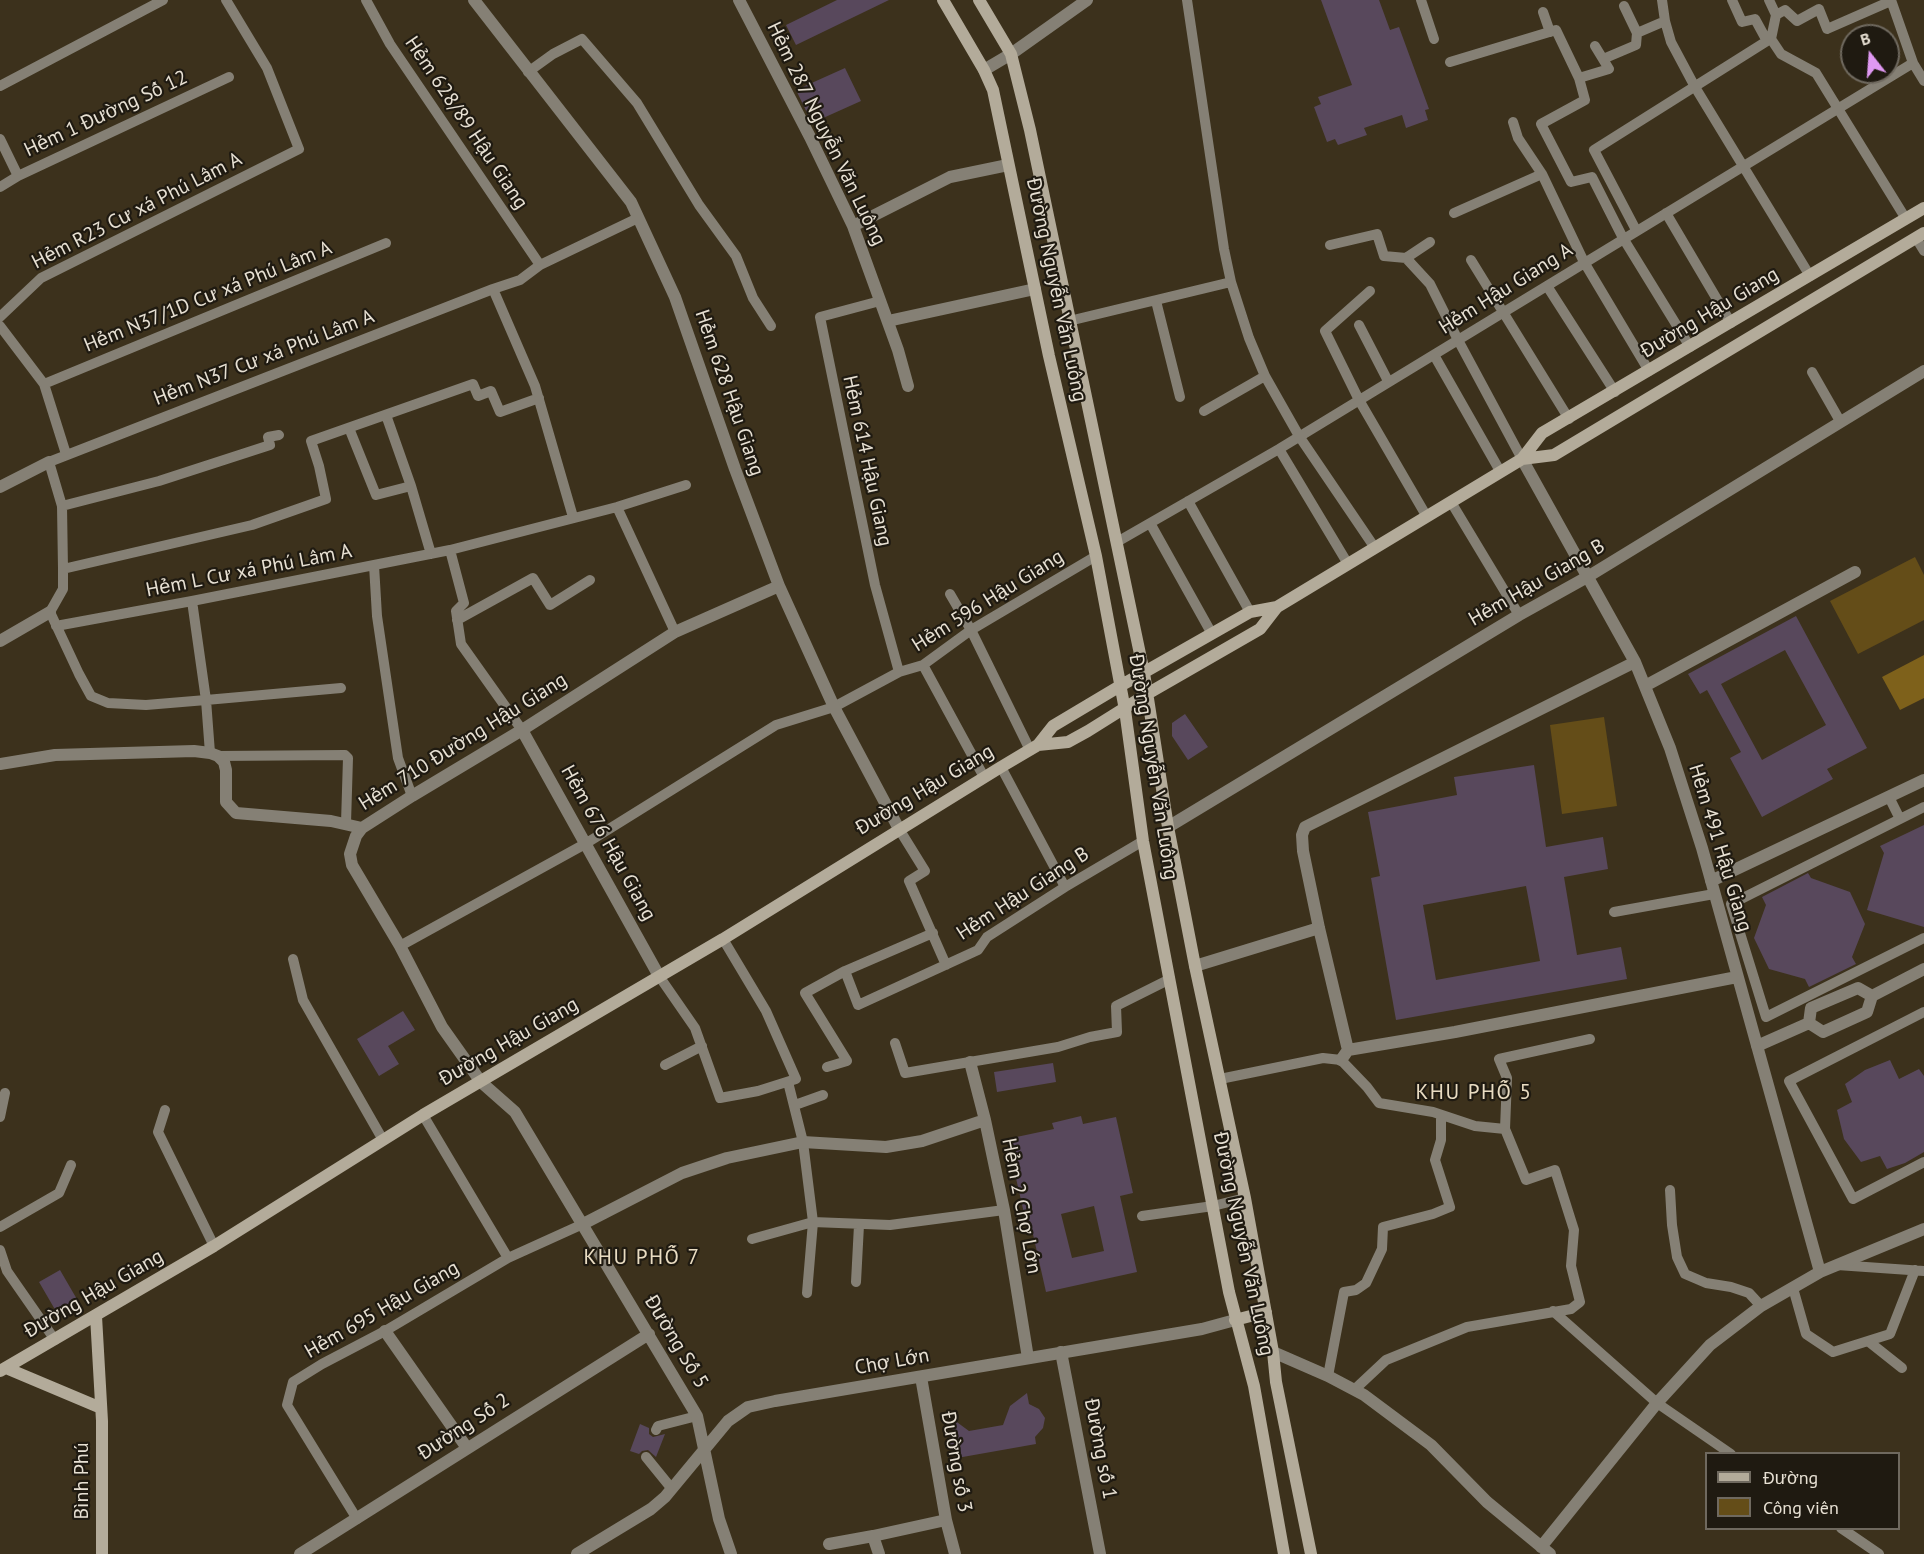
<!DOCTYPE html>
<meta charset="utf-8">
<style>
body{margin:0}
#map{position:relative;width:1924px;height:1554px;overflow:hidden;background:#3c311c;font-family:"PT Sans",sans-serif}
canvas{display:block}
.legend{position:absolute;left:1705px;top:1452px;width:195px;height:78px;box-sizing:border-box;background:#1f1a11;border:2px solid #6f695f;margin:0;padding:8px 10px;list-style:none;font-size:18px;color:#e7e0d3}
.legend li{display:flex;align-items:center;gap:12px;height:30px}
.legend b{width:30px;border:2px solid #6f695f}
.north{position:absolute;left:1840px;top:24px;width:60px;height:60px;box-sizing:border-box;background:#1f1a11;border:2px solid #6f695f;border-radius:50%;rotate:343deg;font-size:16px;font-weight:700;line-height:24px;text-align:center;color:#e7e0d3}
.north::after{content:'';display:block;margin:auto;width:21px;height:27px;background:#df98f2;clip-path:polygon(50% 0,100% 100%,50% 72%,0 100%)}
</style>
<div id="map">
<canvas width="1924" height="1554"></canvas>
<ul class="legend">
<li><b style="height:8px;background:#b3ab9a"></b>Đường</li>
<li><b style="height:16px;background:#644d18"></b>Công viên</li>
</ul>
<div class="north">B</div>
</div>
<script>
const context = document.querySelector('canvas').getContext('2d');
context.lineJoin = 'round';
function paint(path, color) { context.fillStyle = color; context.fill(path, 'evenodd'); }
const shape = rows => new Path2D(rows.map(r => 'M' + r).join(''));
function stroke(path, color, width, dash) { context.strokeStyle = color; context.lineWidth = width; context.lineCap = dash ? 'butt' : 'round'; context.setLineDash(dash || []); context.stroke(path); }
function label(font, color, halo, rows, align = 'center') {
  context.font = font + ' "PT Sans",sans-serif'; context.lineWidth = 4.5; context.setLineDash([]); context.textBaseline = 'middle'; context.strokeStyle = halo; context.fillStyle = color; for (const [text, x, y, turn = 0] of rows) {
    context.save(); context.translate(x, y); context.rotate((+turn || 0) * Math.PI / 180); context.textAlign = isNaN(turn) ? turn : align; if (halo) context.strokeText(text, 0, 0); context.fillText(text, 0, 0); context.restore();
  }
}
paint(shape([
 [1915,557,1924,575,1924,620,1858,654,1830,601],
 [1604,717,1617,806,1562,814,1550,725]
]), '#644d18');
paint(shape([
 [1924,655,1924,698,1900,710,1882,677]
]), '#7e611b');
paint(shape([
 [837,0,889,0,796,45,786,25],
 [1321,0,1379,0,1390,30,1399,27,1429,109,1425,110,1428,120,1406,128,1402,115,1364,128,1367,135,1338,145,1335,139,1327,142,1314,107,1321,104,1318,97,1352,85],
 [845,68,861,101,812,123,796,90],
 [1796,616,1867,748,1827,769,1833,779,1762,817,1730,758,1741,752,1707,690,1700,694,1688,674],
 [1785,650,1826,725,1762,760,1721,684],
 [1185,714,1208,747,1188,760,1172,736,1172,723],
 [1534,765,1546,847,1603,837,1608,869,1564,877,1577,955,1621,947,1627,979,1396,1020,1371,878,1380,876,1368,812,1457,795,1454,777],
 [1526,886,1540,961,1436,980,1423,905],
 [1924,825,1924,927,1867,910,1884,853,1880,846],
 [1808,873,1811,878,1850,892,1865,924,1852,957,1856,964,1809,987,1805,979,1769,969,1754,938,1766,905,1762,897],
 [403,1011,415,1030,388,1046,399,1064,379,1076,357,1039],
 [1890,1060,1899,1079,1919,1069,1924,1076,1924,1152,1905,1163,1887,1169,1880,1156,1861,1162,1844,1139,1837,1110,1852,1102,1845,1084,1865,1070],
 [1053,1063,1056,1082,997,1092,994,1072],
 [1081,1116,1083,1124,1116,1117,1133,1193,1120,1196,1137,1272,1046,1292,1030,1221,1026,1222,1007,1139,1054,1129,1052,1123],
 [1094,1206,1104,1251,1072,1258,1061,1214],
 [60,1270,78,1301,57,1313,39,1282],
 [1027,1393,1029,1404,1039,1409,1045,1418,1043,1428,1035,1437,1036,1444,957,1458,956,1450,947,1442,953,1432,950,1417,969,1431,1003,1425,1010,1406],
 [640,1424,649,1428,649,1434,653,1437,665,1434,656,1457,648,1450,642,1451,639,1454,630,1451]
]), '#58485c');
stroke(shape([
 [366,0,390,44,540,265],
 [1187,0,1224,249,1231,282,1249,338,1265,376,1299,436,1375,548],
 [1421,0,1434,39],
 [1732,0,1742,22,1755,19,1767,41,1771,39,1781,54,1816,73,1906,219],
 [1769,0,1776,15,1771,39],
 [1891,0,1913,63,1924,81],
 [1543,12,1550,32],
 [1776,15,1785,10,1797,21,1819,9,1827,29,1891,1],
 [1665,21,1671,42,1695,87,1810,276],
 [1637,33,1665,21,1662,0],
 [1603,59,1636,45,1637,33,1624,6],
 [1450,62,1556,30,1579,78,1585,100,1541,124,1571,182,1592,177,1623,238,1690,347],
 [528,72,553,54,582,39,637,103,699,205,736,256,753,298,771,326],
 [1579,78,1609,69,1595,46],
 [0,86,163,0],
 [1513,122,1518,138,1542,174,1584,262,1649,371],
 [0,139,18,176],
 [0,187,18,176,229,77],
 [1454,213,1542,174],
 [1666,213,1731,323],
 [1636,230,1594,150,1767,41],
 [1916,238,1924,251],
 [1330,245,1377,234,1384,256,1406,258,1430,284,1458,340,1522,459],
 [1406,258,1430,242],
 [1471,260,1569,419],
 [1547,286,1615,392],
 [493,289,535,386,573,517],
 [1370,291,1325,331,1359,400,1427,517],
 [880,301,820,317,875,585,899,672],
 [1156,301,1180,397],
 [0,317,41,278,299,149,267,68,226,0],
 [1069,321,1231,282],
 [1359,325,1388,381],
 [0,326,44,384,66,454],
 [1434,355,1500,471],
 [1812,372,1840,421],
 [44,384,386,243],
 [1204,411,1265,376],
 [386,415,411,486,431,554],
 [349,428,376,495,411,486],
 [1279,449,1348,564],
 [1188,501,1250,612],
 [1451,502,1519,615],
 [62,506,159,481,270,445,268,437,279,435],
 [617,507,675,632],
 [1150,523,1212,634],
 [1117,542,1279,449,1913,63],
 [374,565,377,616,398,758,412,796],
 [63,569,252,525,326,499,319,466,311,441,473,384,478,396,491,391,500,412,539,398],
 [950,594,971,630,1030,750],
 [192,601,206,700,146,705,108,703,91,696,79,674,50,612,63,589,63,569,62,506,49,462,493,289,520,280,540,265,638,218],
 [457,620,533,578,550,605,590,580],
 [56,626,192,601,450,550],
 [923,665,984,777],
 [522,730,461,644,456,611,464,603,450,550,617,507,686,485],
 [210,753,206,700,341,688],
 [218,756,345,755,348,758,346,823],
 [1001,767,1065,887],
 [1889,797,1900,819],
 [1924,807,1731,904,1766,1017,1924,938],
 [899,829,925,871,909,881,946,965],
 [1614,912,1714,894],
 [400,946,585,844,776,725,834,707,899,672,923,665,971,630,1096,556],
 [293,959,303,1000,383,1140],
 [845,971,858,1005,978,950,987,937,1065,887,1143,841],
 [659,976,695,1028,720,1098,758,1091,796,1079,766,1011,723,939],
 [1924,1012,1789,1081,1853,1199,1924,1162],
 [895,1043,905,1073,1058,1047,1090,1037,1117,1032,1116,1006,1170,979],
 [665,1065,702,1046],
 [827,1067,847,1061,805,993,845,971,933,933],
 [1220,1079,1323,1058,1341,1060,1367,1087,1379,1103,1433,1112,1475,1126,1505,1129],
 [788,1082,803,1142,813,1222,807,1293],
 [795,1105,823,1095],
 [165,1110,158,1132,214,1246],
 [423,1115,508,1258],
 [0,1117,5,1093],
 [1670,1190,1672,1225,1677,1257,1685,1274,1706,1283,1731,1287,1749,1293,1761,1306],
 [1142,1216,1213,1206,1245,1198],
 [0,1227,59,1193,71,1165],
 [752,1239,813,1222,890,1225,1004,1210],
 [0,1250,7,1271,16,1284,55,1340],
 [1837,1265,1924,1271],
 [856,1282,859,1225],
 [1793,1288,1806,1334,1833,1352,1890,1334,1915,1270],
 [1553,1311,1657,1403,1731,1454],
 [1868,1341,1902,1368],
 [1328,1376,1344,1292,1356,1290,1366,1283,1382,1249,1383,1227,1433,1214,1450,1207,1435,1160,1441,1140,1441,1115],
 [1354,1390,1386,1360,1467,1327,1571,1309,1580,1302,1571,1266,1574,1230,1555,1170,1526,1180,1505,1129,1507,1078,1499,1059,1590,1039],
 [656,1430,658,1426,697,1416],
 [646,1457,672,1489],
 [357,1519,287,1405,293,1382,322,1364,385,1331,508,1258,583,1224],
 [1841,1528,1879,1554]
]), '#858075', 10);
stroke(shape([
 [474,0,631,202,675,297,735,469,779,586,834,707,899,829],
 [739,0,810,137,853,226,898,350,908,386],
 [984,70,1011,54,1087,0],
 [853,226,950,177,1008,165],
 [888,321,1035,289],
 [1522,459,1635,662,1670,748,1702,848,1820,1272],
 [0,487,49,462],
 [0,641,50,612],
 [1645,686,1855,572],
 [522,730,659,976],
 [0,764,55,755,194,751,210,753,218,756,224,762,226,770,226,802,236,813,331,821,362,828],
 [1168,827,1519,615,1589,576,1924,371],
 [1711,881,1924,780],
 [1195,966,1319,928],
 [1809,1023,1823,1032,1867,1012,1872,996,1924,969],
 [1809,1023,1811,1008,1858,988,1872,996],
 [1757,1046,1809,1023],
 [1348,1050,1319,928,1303,851,1302,835,1305,827,1635,662],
 [1341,1060,1348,1050,1455,1032,1737,977],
 [970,1062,985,1120,1004,1210,1028,1358],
 [583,1224,682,1173,727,1158,803,1142,886,1147,922,1141,985,1120],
 [385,1331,467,1448],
 [1061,1352,1100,1554],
 [1273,1352,1328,1376,1364,1395,1431,1445,1487,1502,1550,1554],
 [921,1377,946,1520,955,1554],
 [829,1544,873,1536],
 [1541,1547,1657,1403,1710,1345,1761,1306,1820,1272,1924,1229],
 [300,1554,649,1334],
 [577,1554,651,1509,665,1497,728,1421,748,1407,775,1401,1202,1329,1235,1320],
 [731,1554,719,1519,697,1416,515,1112,481,1082,442,1027,400,946,352,865,350,854,356,836,362,828,412,796,522,730,675,632,779,586],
 [879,1554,873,1536,946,1520]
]), '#858075', 12);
stroke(shape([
 [943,0,984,70,993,90,1049,356,1096,556,1125,710,1143,841,1229,1292,1254,1386,1284,1554],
 [979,0,1011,54,1030,130,1144,673,1168,827,1195,966,1245,1198,1273,1352,1276,1382,1311,1554],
 [1522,459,1554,455,1924,233],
 [1038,745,1053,726,1120,686,1250,612,1277,607],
 [96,1316,102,1421,102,1554],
 [1235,1320,1266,1312],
 [6,1368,101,1408],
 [0,1371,214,1246,423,1115,723,939,1001,767,1038,745,1068,742,1088,731,1147,694,1260,629,1277,607,1522,459,1542,433,1924,208]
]), '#b3ab9a', 12);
label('20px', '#e7e0d3', '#1f1a11', [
 ["Hẻm 1 Đường Số 12",106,114,-25],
 ["Hẻm 628/89 Hậu Giang",466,123,56],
 ["Hẻm 287 Nguyễn Văn Luông",826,134,64],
 ["Hẻm R23 Cư xá Phú Lâm A",137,211,-27],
 ["Hẻm Hậu Giang A",1506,289,-32],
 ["Đường Nguyễn Văn Luông",1056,290,78],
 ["Hẻm N37/1D Cư xá Phú Lâm A",208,297,-22],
 ["Đường Hậu Giang",1710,313,-31],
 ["Hẻm N37 Cư xá Phú Lâm A",264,358,-21],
 ["Hẻm 628 Hậu Giang",729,393,71],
 ["Hẻm 614 Hậu Giang",867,461,78],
 ["Hẻm L Cư xá Phú Lâm A",249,571,-11],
 ["Hẻm Hậu Giang B",1537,583,-30],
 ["Hẻm 596 Hậu Giang",988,601,-32],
 ["Hẻm 710 Đường Hậu Giang",463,742,-32],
 ["Đường Nguyễn Văn Luông",1153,767,81],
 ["Đường Hậu Giang",925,790,-31],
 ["Hẻm 676 Hậu Giang",608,843,61],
 ["Hẻm 491 Hậu Giang",1720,848,73],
 ["Hẻm Hậu Giang B",1023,894,-33],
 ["Đường Hậu Giang",509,1042,-30],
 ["Hẻm 2 Chợ Lớn",1021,1206,79],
 ["Đường Nguyễn Văn Luông",1243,1244,78],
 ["Đường Hậu Giang",94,1294,-30],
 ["Hẻm 695 Hậu Giang",382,1310,-30],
 ["Đường Số 5",676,1342,59],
 ["Chợ Lớn",892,1362,-10],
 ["Đường Số 2",464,1427,-33],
 ["Đường số 1",1100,1449,79],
 ["Đường số 3",956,1462,80],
 ["Bình Phú",82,1481,-90]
]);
context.letterSpacing = '1.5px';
label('21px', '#e9dcc2', '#1f1a11', [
 ["KHU PHỐ 5",1474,1093],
 ["KHU PHỐ 7",642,1258]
]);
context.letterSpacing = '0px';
</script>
